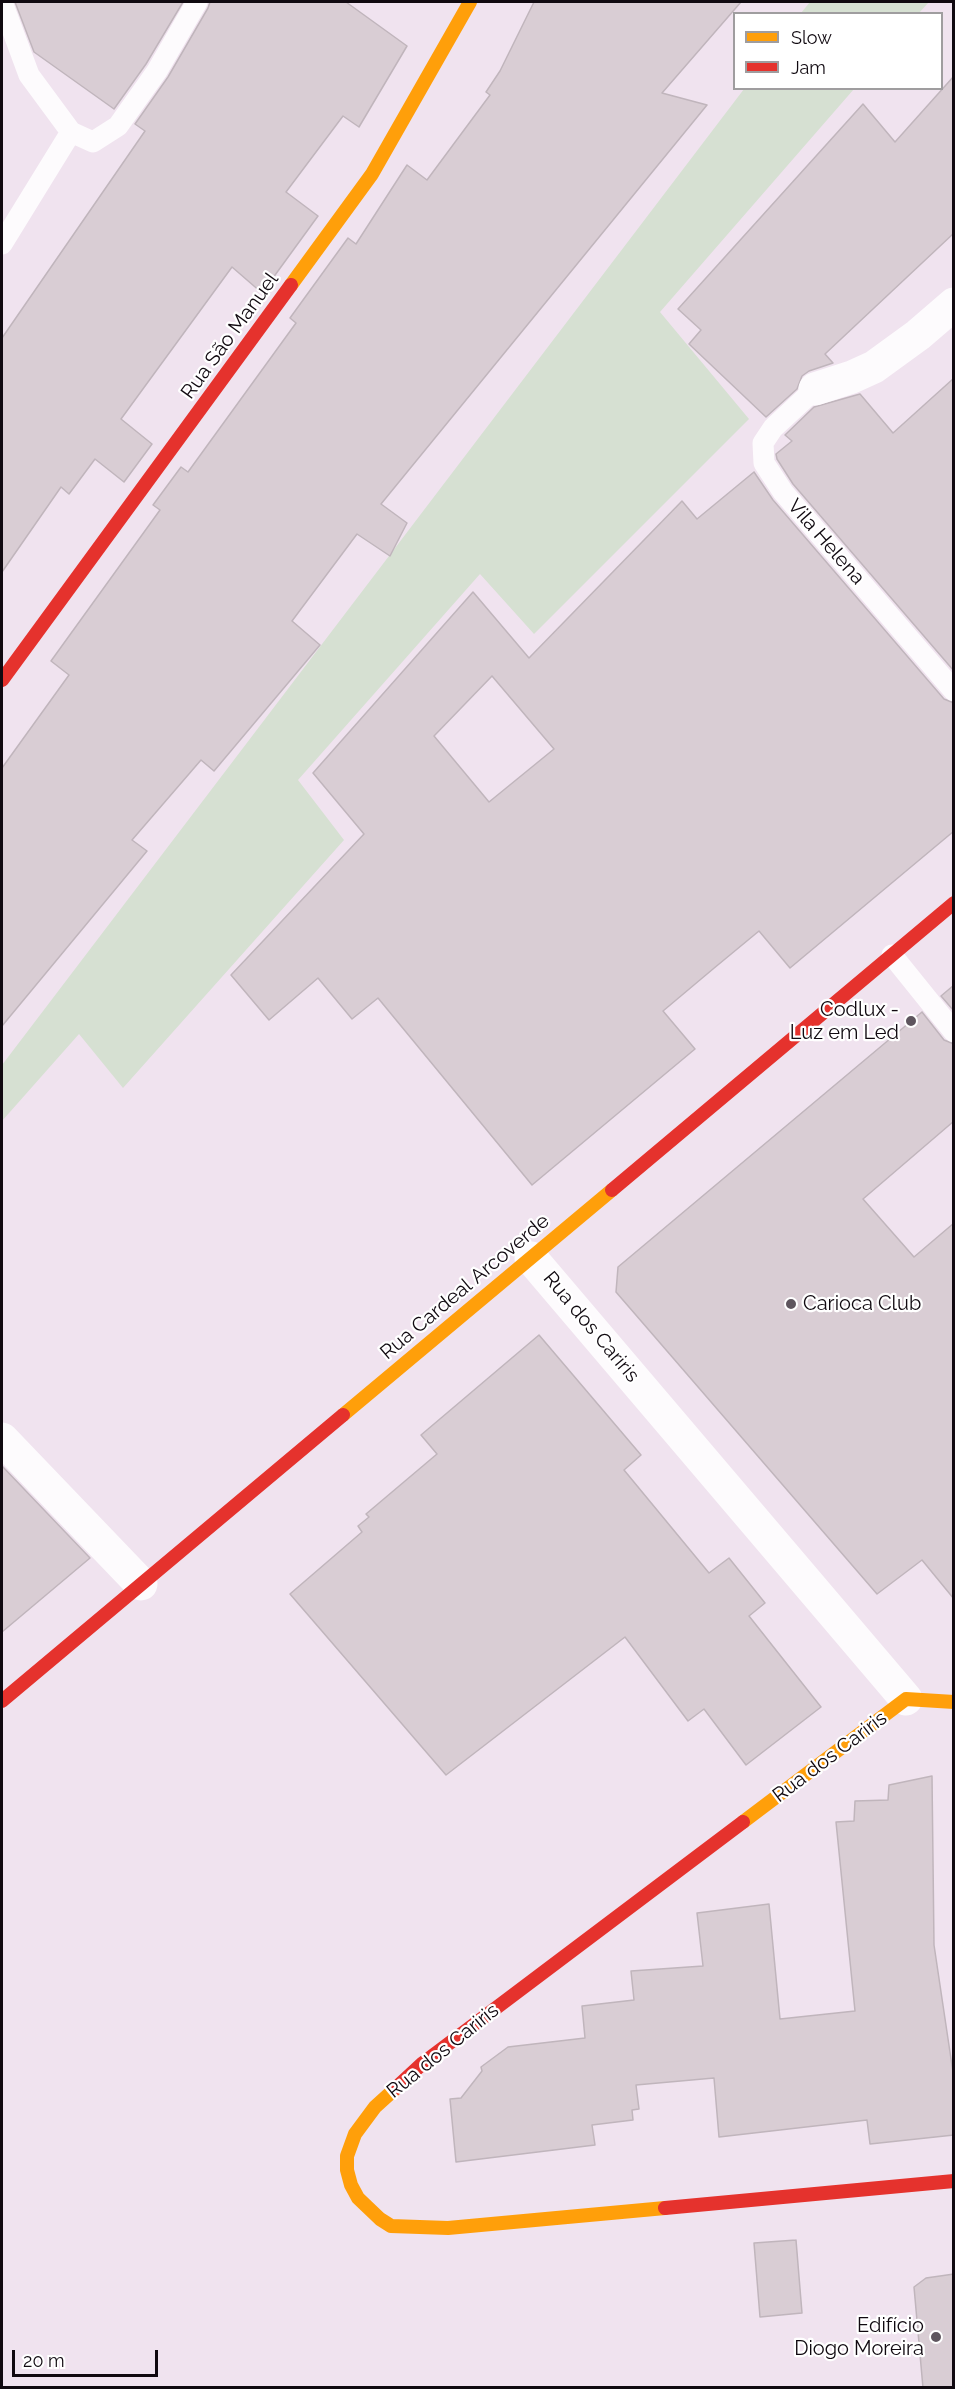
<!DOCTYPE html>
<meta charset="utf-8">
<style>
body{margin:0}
#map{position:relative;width:955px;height:2389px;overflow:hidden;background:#f0e3ef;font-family:Raleway,sans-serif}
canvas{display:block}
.frame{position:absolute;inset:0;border:3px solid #100910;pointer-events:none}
.legend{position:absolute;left:733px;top:12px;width:210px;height:78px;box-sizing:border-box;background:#fff;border:2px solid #9f9d9f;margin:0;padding:8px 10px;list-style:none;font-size:18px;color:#100910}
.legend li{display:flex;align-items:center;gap:12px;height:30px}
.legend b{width:30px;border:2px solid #9f9d9f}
.scale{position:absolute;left:12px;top:2350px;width:146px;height:27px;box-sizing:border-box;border:3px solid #100910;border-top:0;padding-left:8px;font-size:18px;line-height:21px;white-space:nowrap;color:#100910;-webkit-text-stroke:4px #fff;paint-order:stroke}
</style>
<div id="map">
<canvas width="955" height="2389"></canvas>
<div class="frame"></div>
<ul class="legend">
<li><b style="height:8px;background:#ff9f0a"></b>Slow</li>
<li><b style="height:8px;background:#e5322d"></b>Jam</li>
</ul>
<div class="scale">20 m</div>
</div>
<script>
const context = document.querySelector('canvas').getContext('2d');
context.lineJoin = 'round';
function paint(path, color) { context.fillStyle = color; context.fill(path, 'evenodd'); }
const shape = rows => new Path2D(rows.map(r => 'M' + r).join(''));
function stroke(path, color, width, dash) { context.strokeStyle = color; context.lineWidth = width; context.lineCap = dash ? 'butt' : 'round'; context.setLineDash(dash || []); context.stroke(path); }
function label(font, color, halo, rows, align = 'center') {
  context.font = font + ' Raleway,sans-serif'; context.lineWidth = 4.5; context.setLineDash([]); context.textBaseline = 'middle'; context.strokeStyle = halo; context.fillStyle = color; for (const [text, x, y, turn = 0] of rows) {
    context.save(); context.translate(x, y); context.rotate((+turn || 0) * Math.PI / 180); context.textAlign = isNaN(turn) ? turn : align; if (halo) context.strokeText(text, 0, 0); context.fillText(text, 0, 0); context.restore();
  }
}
paint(shape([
 [810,2,929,2,919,13,801,13],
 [744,89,854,89,660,312,749,419,534,634,480,574,298,780,344,840,123,1088,79,1034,2,1121,2,1065]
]), '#d6e0d2');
const building = shape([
 [15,2,183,2,146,64,114,109,34,52,15,2],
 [210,2,346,2,407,46,359,127,343,116,286,192,318,216,262,293,232,267,121,419,152,444,124,482,95,459,69,494,61,487,2,572,2,338,145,131,135,124,168,77,208,8,210,2],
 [534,2,741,2,662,93,707,105,381,504,407,523,390,556,357,534,292,621,320,645,214,771,201,760,132,840,147,851,2,1026,2,768,69,675,51,661,160,510,153,505,181,467,188,472,296,323,290,318,348,238,356,244,407,165,427,180,490,95,486,92,500,71,534,2],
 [954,76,954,233,825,354,833,363,809,371,802,376,797,389,766,417,689,344,701,330,678,309,863,104,895,142,954,76],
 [954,378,954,671,793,484,777,459,776,454,792,441,785,435,814,407,860,394,893,433,954,378],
 [754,472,773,500,944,699,954,703,954,831,790,968,759,931,713,969,663,1011,695,1049,532,1185,378,998,352,1019,318,978,269,1020,231,975,364,834,313,773,473,592,529,658,682,501,697,519,754,472],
 [492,676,554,749,489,802,434,736,492,676],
 [954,985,954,1011,941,996,954,985],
 [922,1012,944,1040,954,1044,954,1121,863,1199,914,1257,954,1223,954,1599,922,1560,877,1594,616,1292,618,1267,922,1012],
 [539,1335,641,1455,624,1470,709,1573,729,1558,765,1603,749,1616,821,1707,746,1765,704,1709,688,1721,625,1637,446,1775,290,1594,362,1532,358,1526,369,1517,366,1514,437,1454,421,1435,539,1335],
 [2,1466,90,1558,2,1632,2,1466],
 [932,1776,934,1945,954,2079,954,2135,870,2144,867,2120,719,2137,714,2078,636,2085,639,2109,632,2110,633,2120,592,2125,595,2145,456,2162,450,2099,461,2098,482,2071,481,2067,508,2047,585,2038,582,2006,634,2000,631,1971,703,1966,697,1913,769,1904,780,2019,855,2011,836,1822,854,1821,855,1801,888,1800,889,1785,932,1776],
 [796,2240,802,2313,760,2317,754,2243,796,2240],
 [954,2274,954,2388,923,2388,914,2287,926,2278,954,2274]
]);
paint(building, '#d9cdd4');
stroke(building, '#c0b5bc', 1.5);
stroke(shape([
 [71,132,93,142,118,126,157,71,197,2],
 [2,244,71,132,29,75,2,2],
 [815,389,773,428,763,443,764,463,783,492,954,691],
 [892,955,954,1032]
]), '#fdfbfd', 21);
stroke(shape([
 [815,389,852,377,874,367,918,335,954,304],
 [531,1258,906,1699],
 [2,1439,141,1584]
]), '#fdfbfd', 33);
stroke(shape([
 [291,285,372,174,470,2],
 [343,1415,612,1190],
 [743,1822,906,1699,954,1702],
 [396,2088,375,2107,355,2134,347,2156,347,2170,351,2185,358,2198,380,2219,391,2226,448,2228,665,2208]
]), '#ff9f0a', 14);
stroke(shape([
 [2,680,291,285],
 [612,1190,954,903],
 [2,1701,343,1415],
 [396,2088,423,2063,743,1822],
 [665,2208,954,2181]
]), '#e5322d', 14);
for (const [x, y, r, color] of [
 [911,1021,6,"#5e555e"],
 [791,1304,6,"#5e555e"],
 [936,2337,6,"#5e555e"]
]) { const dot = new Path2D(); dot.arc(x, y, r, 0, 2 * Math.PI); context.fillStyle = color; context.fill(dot); stroke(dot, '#fff', 2); }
label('20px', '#100910', '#fff', [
 ["Rua São Manuel",230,336,-54],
 ["Vila Helena",826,542,49],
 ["Rua Cardeal Arcoverde",465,1287,-40],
 ["Rua dos Cariris",591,1327,50],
 ["Rua dos Cariris",830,1757,-37],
 ["Rua dos Cariris",443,2051,-39]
]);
label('20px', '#100910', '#fff', [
 ["Codlux -",899,1010],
 ["Luz em Led",899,1033],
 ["Carioca Club",803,1304,"left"],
 ["Edifício",924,2326],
 ["Diogo Moreira",924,2349]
], 'right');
</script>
